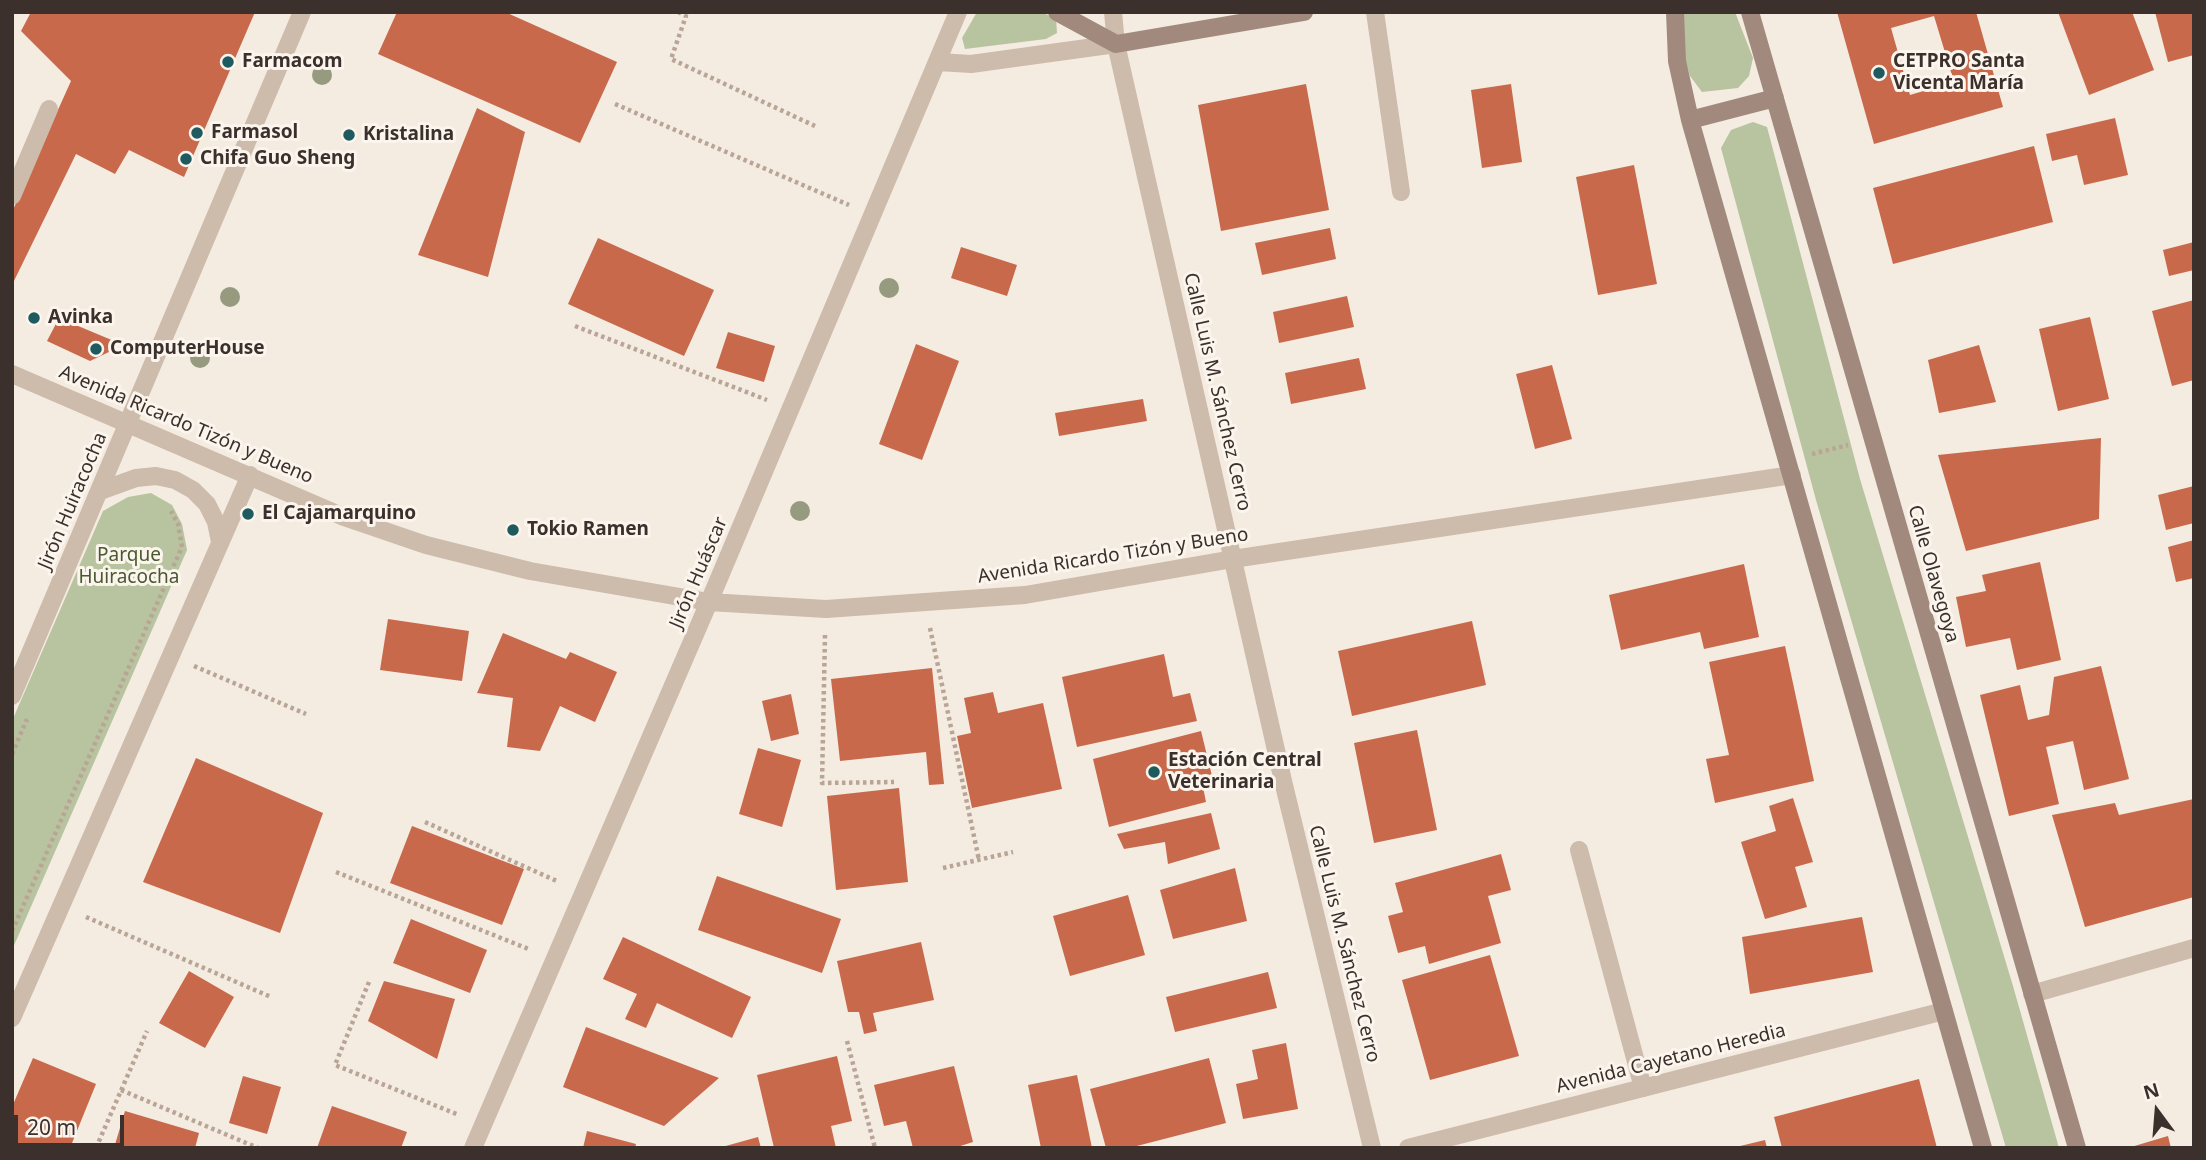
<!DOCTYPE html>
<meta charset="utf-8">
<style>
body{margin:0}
#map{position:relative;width:2206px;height:1160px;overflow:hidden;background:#f4ebe1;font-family:"Noto Sans",sans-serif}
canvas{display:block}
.frame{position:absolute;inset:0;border:14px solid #3b302b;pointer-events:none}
.north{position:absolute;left:2122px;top:1076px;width:70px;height:70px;-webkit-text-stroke:5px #fbf5ee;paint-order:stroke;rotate:344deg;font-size:19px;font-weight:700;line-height:28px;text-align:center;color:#3b302b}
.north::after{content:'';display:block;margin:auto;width:24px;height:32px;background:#3b302b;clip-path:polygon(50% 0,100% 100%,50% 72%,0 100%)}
.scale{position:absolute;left:14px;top:1115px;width:110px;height:32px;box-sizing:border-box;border:4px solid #3b302b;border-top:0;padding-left:9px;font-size:21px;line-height:24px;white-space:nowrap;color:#3b302b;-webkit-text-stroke:5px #fbf5ee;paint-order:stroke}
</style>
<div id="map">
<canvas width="2206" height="1160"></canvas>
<div class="frame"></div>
<div class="north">N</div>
<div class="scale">20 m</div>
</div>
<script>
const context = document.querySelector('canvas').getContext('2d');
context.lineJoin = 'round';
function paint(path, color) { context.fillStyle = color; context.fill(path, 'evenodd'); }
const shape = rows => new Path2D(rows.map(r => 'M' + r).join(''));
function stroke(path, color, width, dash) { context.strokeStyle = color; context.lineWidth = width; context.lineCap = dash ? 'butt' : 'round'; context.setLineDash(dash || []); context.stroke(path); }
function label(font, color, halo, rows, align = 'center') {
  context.font = font + ' "Noto Sans",sans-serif'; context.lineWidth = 6; context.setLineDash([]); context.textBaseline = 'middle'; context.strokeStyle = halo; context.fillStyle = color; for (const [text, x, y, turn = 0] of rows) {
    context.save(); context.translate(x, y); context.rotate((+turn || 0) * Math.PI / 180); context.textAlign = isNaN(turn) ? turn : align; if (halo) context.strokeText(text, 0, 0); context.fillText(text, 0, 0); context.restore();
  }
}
paint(shape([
 [977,12,1040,12,1056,18,1057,33,1046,39,965,49,962,38],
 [1681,12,1735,12,1753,58,1749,76,1738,88,1702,92,1690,76,1680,43],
 [1753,122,1767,127,1860,479,2013,986,2059,1148,2006,1148,1816,500,1721,148,1731,130],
 [151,493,172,505,182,524,187,550,12,950,12,721,103,511,128,497]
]), '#b8c4a0');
paint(shape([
 [31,12,255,12,184,177,129,150,115,174,76,154,12,285,12,212,71,81,21,31],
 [397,12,505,12,617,62,580,143,378,54],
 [1837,12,1976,12,2003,107,1874,144],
 [1934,16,1954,82,1910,95,1891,28],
 [2058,12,2132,12,2154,70,2089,95],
 [2155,12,2194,12,2194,55,2168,62],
 [1306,84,1329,210,1221,231,1198,105],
 [1511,84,1522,162,1482,168,1471,90],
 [477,108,525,132,488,277,418,255],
 [2115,118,2128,175,2084,185,2077,155,2052,161,2046,134],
 [2034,146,2053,222,1893,264,1873,188],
 [1634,165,1657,284,1598,295,1576,177],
 [1330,228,1336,259,1262,275,1255,243],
 [598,238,714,290,684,356,568,304],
 [2194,242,2194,270,2169,276,2163,250],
 [961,247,1017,265,1007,296,951,278],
 [1347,296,1354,327,1279,343,1273,312],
 [2194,300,2194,380,2172,386,2152,311],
 [2090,317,2109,399,2058,411,2039,329],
 [59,318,114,341,111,351,90,361,47,341],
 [728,332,775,346,764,382,716,368],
 [916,344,959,361,922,460,879,444],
 [1979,345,1996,402,1939,413,1928,360],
 [1359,358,1366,389,1291,404,1285,373],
 [1552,365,1572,439,1535,449,1516,374],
 [1143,399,1147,421,1059,436,1055,413],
 [2101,438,2099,519,1966,551,1938,455],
 [2194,486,2194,523,2166,530,2158,495],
 [2194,540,2194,578,2176,582,2168,547],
 [2040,562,2061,660,2017,670,2010,638,1966,647,1956,597,1986,591,1982,575],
 [1744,564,1759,637,1704,649,1700,632,1621,650,1609,595],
 [388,619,469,631,462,681,380,670],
 [1472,621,1486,685,1352,716,1338,651],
 [503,633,566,659,570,652,617,672,595,722,560,706,540,751,507,747,513,698,477,693],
 [1785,646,1814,781,1715,803,1706,759,1729,755,1709,662],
 [1164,654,1173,697,1190,693,1197,721,1077,747,1062,677],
 [2101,666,2129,779,2084,790,2073,741,2046,747,2059,804,2009,816,1980,695,2020,685,2028,720,2049,715,2054,677],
 [932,668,944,784,929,785,926,752,840,761,831,679],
 [993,692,998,713,1043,703,1062,789,972,808,957,736,971,733,964,698],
 [791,694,799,734,771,741,762,701],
 [1417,730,1437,830,1374,843,1354,743],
 [1201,731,1214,784,1203,787,1206,802,1109,827,1093,759],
 [758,748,801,760,782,827,739,814],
 [196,758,323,813,280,933,143,882],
 [899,788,908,882,836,890,827,796],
 [1793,798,1813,862,1795,867,1807,907,1765,919,1741,842,1776,831,1769,806],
 [2194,799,2194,897,2085,927,2052,815,2115,803,2119,815],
 [1211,813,1220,849,1168,864,1165,842,1124,849,1117,834],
 [412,826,524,869,502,925,390,883],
 [1501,854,1511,890,1488,896,1501,943,1429,964,1425,946,1398,953,1388,916,1403,912,1395,883],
 [1235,868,1247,921,1173,939,1160,890],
 [717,876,841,919,822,973,698,930],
 [1128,895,1145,955,1070,976,1053,916],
 [1862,917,1873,972,1750,994,1742,937],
 [411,919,487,950,470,993,393,963],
 [623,937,751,997,732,1038,657,1003,646,1028,625,1019,637,994,603,979],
 [921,942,934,1000,873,1013,877,1031,864,1034,859,1012,848,1012,837,961],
 [1490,955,1519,1056,1430,1080,1402,980],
 [189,971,234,997,205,1048,159,1023],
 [1268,972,1277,1008,1175,1032,1166,997],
 [384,981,455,999,437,1059,368,1021],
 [586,1027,719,1078,664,1126,563,1087],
 [1286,1043,1298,1109,1243,1119,1236,1084,1258,1079,1252,1050],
 [837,1056,852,1121,831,1126,836,1148,774,1148,757,1075],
 [33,1058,96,1084,70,1148,12,1148,12,1107],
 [1209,1058,1226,1123,1129,1148,1106,1148,1090,1089],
 [954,1066,973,1142,954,1148,913,1148,906,1121,884,1126,874,1085],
 [1077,1075,1092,1148,1041,1148,1028,1085],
 [243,1076,281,1087,267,1134,229,1123],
 [1919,1079,1937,1148,1782,1148,1774,1117],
 [332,1106,407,1132,401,1148,317,1148],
 [125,1111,199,1133,195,1148,114,1148],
 [587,1131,636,1144,635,1148,583,1148],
 [2168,1136,2171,1148,2131,1148,2131,1147],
 [758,1137,761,1148,722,1148,722,1147],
 [1765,1140,1767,1148,1736,1148,1736,1147]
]), '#c8694b');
stroke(shape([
 [678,12,686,16,671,59,815,126],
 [615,104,849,205],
 [575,326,767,400],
 [1812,454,1848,445],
 [930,628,979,860],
 [825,635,822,783,894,782],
 [194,666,306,714],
 [12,754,27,719],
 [425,822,559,882],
 [943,868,1013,852],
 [336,872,531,950],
 [86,917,271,997],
 [12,931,182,547,178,524,171,511],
 [369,982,335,1065,459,1115],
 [847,1041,875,1148],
 [121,1090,258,1148],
 [96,1148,147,1031]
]), '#b9a596', 4.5, [3.5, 3.5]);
stroke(shape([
 [1375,12,1401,192],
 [12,196,49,109],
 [1579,850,1643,1088]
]), '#cdbbac', 18);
stroke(shape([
 [1113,12,1116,44,1283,781,1372,1148],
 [938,62,971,64,1116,44],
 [12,374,344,517,426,545,530,571,709,602,826,609,1025,595,1233,559,1792,475],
 [100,491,136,478,156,476,175,480,193,490,207,504,216,522,220,542],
 [12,696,302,12],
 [2032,994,2194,948],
 [12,1018,250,475],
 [473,1148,709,602,958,12],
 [1408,1148,1944,1011]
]), '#cdbbac', 18);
stroke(shape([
 [1057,12,1116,44,1304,12],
 [1675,12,1677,61,1690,120,1983,1148],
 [1750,12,2077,1148],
 [1690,120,1775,98]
]), '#a18a7d', 18);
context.fillStyle = '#969b7f';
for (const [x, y] of [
 [322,75],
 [889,288],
 [230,297],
 [200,358],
 [800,511]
]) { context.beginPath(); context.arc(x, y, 10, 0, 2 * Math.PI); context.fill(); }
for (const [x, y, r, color] of [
 [228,62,7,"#1f5a5e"],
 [1879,73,7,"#1f5a5e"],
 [197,133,7,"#1f5a5e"],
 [349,135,7,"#1f5a5e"],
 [186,159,7,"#1f5a5e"],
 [34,318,7,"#1f5a5e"],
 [96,349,7,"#1f5a5e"],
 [248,514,7,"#1f5a5e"],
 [513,530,7,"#1f5a5e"],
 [1154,772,7,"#1f5a5e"]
]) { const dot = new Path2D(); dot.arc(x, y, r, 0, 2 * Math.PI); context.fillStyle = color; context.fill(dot); stroke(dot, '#fbf5ee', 2.5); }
label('bold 19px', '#3b302b', '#fbf5ee', [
 ["Farmacom",242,62],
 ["CETPRO Santa",1893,62],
 ["Vicenta María",1893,84],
 ["Farmasol",211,133],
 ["Kristalina",363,135],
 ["Chifa Guo Sheng",200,159],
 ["Avinka",48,318],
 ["ComputerHouse",110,349],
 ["El Cajamarquino",262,514],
 ["Tokio Ramen",527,530],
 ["Estación Central",1168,761],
 ["Veterinaria",1168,783]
], 'left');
label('19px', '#3b302b', '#fbf5ee', [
 ["Calle Luis M. Sánchez Cerro",1217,392,77],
 ["Avenida Ricardo Tizón y Bueno",186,425,23],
 ["Jirón Huiracocha",73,501,-67],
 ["Avenida Ricardo Tizón y Bueno",1113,556,-9],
 ["Jirón Huáscar",699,573,-67],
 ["Calle Olavegoya",1933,574,74],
 ["Calle Luis M. Sánchez Cerro",1344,944,76],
 ["Avenida Cayetano Heredia",1671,1059,-14]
]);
label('19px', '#4a5a2e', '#fbf5ee', [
 ["Parque",129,556],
 ["Huiracocha",129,578]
]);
</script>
